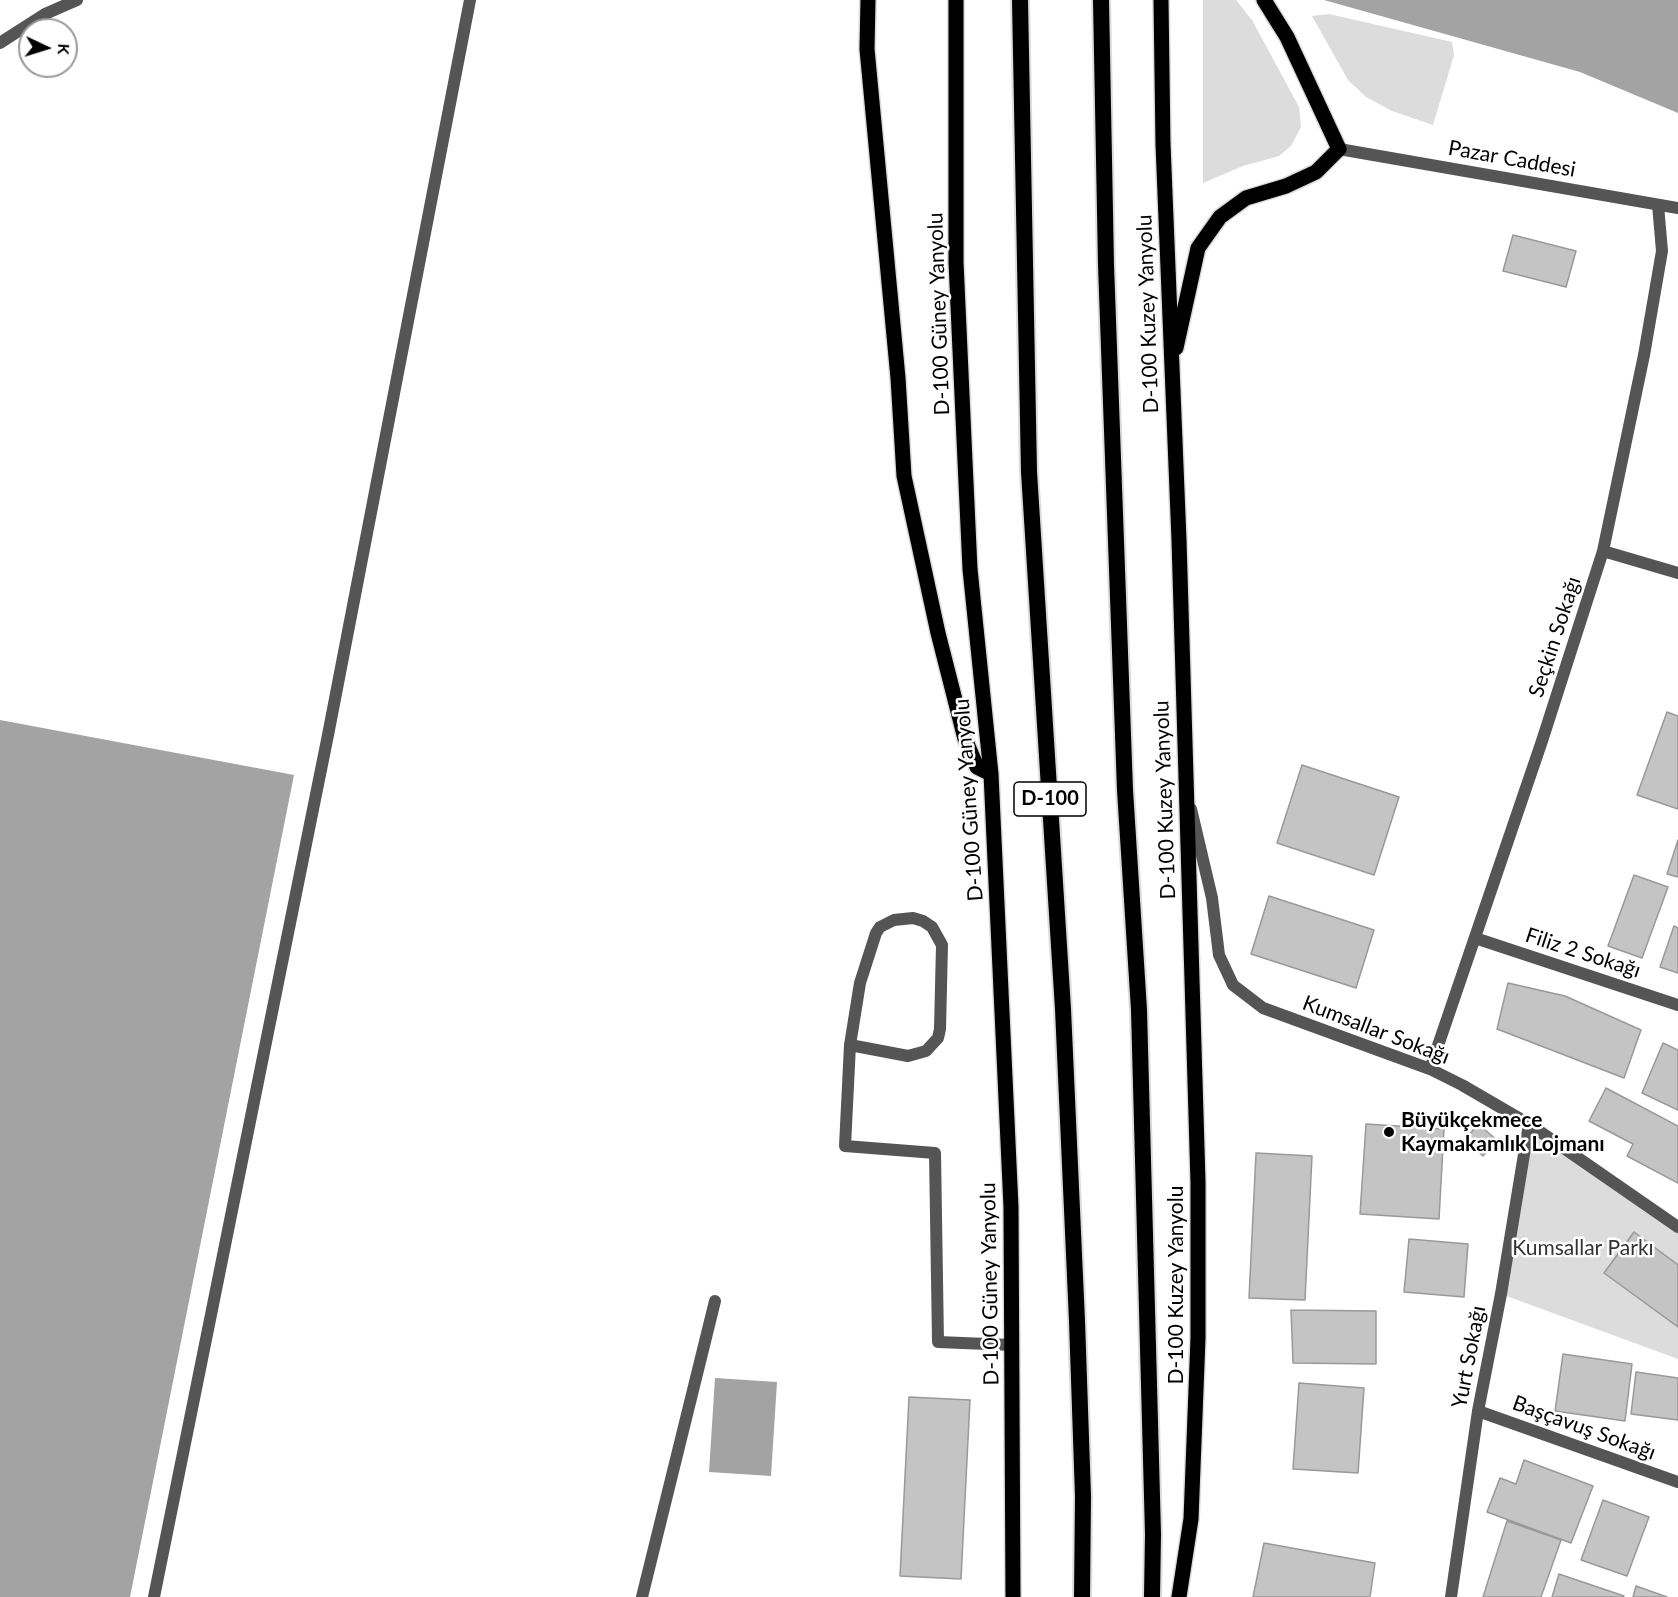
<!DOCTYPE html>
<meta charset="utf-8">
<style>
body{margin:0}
#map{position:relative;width:1678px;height:1597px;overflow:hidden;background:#fff;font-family:Lato,sans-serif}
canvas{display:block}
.north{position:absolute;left:18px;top:18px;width:60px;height:60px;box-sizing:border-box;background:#fff;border:2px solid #999;border-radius:50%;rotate:94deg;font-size:16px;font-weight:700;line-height:24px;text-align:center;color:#000}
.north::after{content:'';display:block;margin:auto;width:21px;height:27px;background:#000;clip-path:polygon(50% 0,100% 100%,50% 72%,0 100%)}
</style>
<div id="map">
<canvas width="1678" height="1597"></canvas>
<div class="north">K</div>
</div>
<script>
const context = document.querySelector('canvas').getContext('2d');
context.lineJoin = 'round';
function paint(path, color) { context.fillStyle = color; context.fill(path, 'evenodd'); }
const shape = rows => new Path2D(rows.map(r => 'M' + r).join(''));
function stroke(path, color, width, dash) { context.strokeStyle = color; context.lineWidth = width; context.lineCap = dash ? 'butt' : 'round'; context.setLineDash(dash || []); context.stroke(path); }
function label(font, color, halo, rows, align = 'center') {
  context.font = font + ' Lato,sans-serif'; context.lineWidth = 5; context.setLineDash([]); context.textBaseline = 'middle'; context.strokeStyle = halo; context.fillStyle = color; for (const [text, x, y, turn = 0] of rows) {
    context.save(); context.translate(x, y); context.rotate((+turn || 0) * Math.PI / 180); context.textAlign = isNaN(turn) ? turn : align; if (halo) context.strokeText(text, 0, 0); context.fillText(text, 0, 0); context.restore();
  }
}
paint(shape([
 [1203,0,1236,0,1252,20,1299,107,1301,127,1291,146,1279,156,1243,166,1203,183],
 [1329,14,1452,42,1454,55,1433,125,1392,111,1366,97,1348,80,1312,16],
 [1529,1124,1678,1227,1678,1359,1501,1294]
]), '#dcdcdc');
paint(shape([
 [1324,0,1678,0,1678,113,1580,72],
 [0,720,294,775,130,1597,0,1597],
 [715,1378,777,1382,771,1476,709,1472]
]), '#a3a3a3');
const building = shape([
 [1513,235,1576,251,1566,287,1503,271,1513,235],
 [1667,712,1678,716,1678,809,1637,795,1667,712],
 [1302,765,1399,797,1374,875,1277,843,1302,765],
 [1678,840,1678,877,1667,874,1678,840],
 [1634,875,1668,887,1642,958,1608,946,1634,875],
 [1269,896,1374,930,1356,988,1251,954,1269,896],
 [1674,926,1678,928,1678,973,1660,967,1674,926],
 [1508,983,1565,996,1641,1030,1624,1078,1497,1029,1508,983],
 [1663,1043,1678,1050,1678,1110,1642,1093,1663,1043],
 [1606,1088,1678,1126,1678,1183,1627,1156,1633,1144,1589,1121,1606,1088],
 [1366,1124,1444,1129,1439,1219,1360,1214,1366,1124],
 [1478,1124,1497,1140,1483,1156,1465,1140,1478,1124],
 [1256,1153,1312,1156,1305,1300,1249,1298,1256,1153],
 [1634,1232,1678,1265,1678,1327,1604,1273,1634,1232],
 [1409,1239,1468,1244,1464,1297,1404,1292,1409,1239],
 [1291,1310,1376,1311,1376,1364,1293,1363,1291,1310],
 [1563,1354,1632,1364,1625,1421,1555,1411,1563,1354],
 [1636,1372,1678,1378,1678,1420,1631,1414,1636,1372],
 [1299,1383,1364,1388,1358,1473,1293,1469,1299,1383],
 [909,1397,970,1400,961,1579,900,1576,909,1397],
 [1524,1460,1593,1486,1571,1543,1487,1512,1500,1478,1516,1484,1524,1460],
 [1603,1500,1649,1517,1627,1576,1581,1560,1603,1500],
 [1507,1521,1561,1540,1541,1597,1483,1597,1507,1521],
 [1264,1543,1375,1563,1370,1597,1253,1597,1264,1543],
 [1559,1574,1624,1596,1623,1597,1552,1597,1559,1574],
 [1636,1586,1667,1597,1633,1597,1636,1586]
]);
paint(building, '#c4c4c4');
stroke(building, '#999', 1.5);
const primary = shape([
 [868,0,867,49,898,378,904,476,938,633,965,739,977,767,991,774],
 [956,0,956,262,965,461,970,569,991,774,1011,1207,1013,1597],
 [1161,0,1163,144,1179,540,1198,1182,1198,1338,1191,1519,1179,1597],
 [1176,348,1198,248,1220,217,1246,198,1286,186,1316,172,1339,149,1287,37,1264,0]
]);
const trunk = shape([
 [1020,0,1029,472,1063,1009,1077,1321,1083,1496,1082,1597],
 [1101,0,1106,265,1125,790,1139,1010,1153,1534,1152,1597]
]);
stroke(primary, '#dbdbdb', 18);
stroke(trunk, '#dbdbdb', 20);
stroke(shape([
 [0,43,45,14,77,0],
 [850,1045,908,1056,926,1051,938,1038,940,1029,942,945,932,927,923,921,913,918,894,920,880,927,876,933,860,983,850,1045,845,1146,935,1153,938,1342,1012,1345]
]), '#555', 12);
stroke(shape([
 [1339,149,1678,208],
 [1603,551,1678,573],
 [1191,809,1212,898,1219,955,1233,985,1263,1008,1430,1069,1462,1085,1529,1124,1678,1227],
 [1475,938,1678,1005],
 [1430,1069,1542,741,1603,551,1644,355,1662,251,1658,205],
 [1478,1411,1678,1482],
 [154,1597,328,735,470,0],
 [642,1597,715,1301],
 [1451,1597,1478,1411,1501,1294,1529,1124]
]), '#555', 12);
stroke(primary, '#000', 15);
stroke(trunk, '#000', 16);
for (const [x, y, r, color] of [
 [1389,1132,6,"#000"]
]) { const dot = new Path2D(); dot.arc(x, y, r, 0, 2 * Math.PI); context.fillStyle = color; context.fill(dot); stroke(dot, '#fff', 2); }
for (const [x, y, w] of [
 [1050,799,72]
]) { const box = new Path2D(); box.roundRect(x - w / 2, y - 17, w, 34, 4.5); context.fillStyle = '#fff'; context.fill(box); stroke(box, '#000', 1.5); }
label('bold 20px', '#000', null, [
 ["D-100",1050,799]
]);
label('21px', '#000', '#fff', [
 ["Pazar Caddesi",1512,159,10],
 ["D-100 Güney Yanyolu",939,314,-92],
 ["D-100 Kuzey Yanyolu",1148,314,-92],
 ["Seçkin Sokağı",1555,637,-72],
 ["D-100 Güney Yanyolu",969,800,-94],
 ["D-100 Kuzey Yanyolu",1165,800,-92],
 ["Filiz 2 Sokağı",1583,953,18],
 ["Kumsallar Sokağı",1376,1030,21],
 ["D-100 Güney Yanyolu",990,1284,-91],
 ["D-100 Kuzey Yanyolu",1176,1285,-90],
 ["Yurt Sokağı",1469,1357,-79],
 ["Başçavuş Sokağı",1584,1428,20]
]);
label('bold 21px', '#000', '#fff', [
 ["Büyükçekmece",1401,1120],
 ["Kaymakamlık Lojmanı",1401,1144]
], 'left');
label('21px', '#333', '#fff', [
 ["Kumsallar Parkı",1583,1248]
]);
</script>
